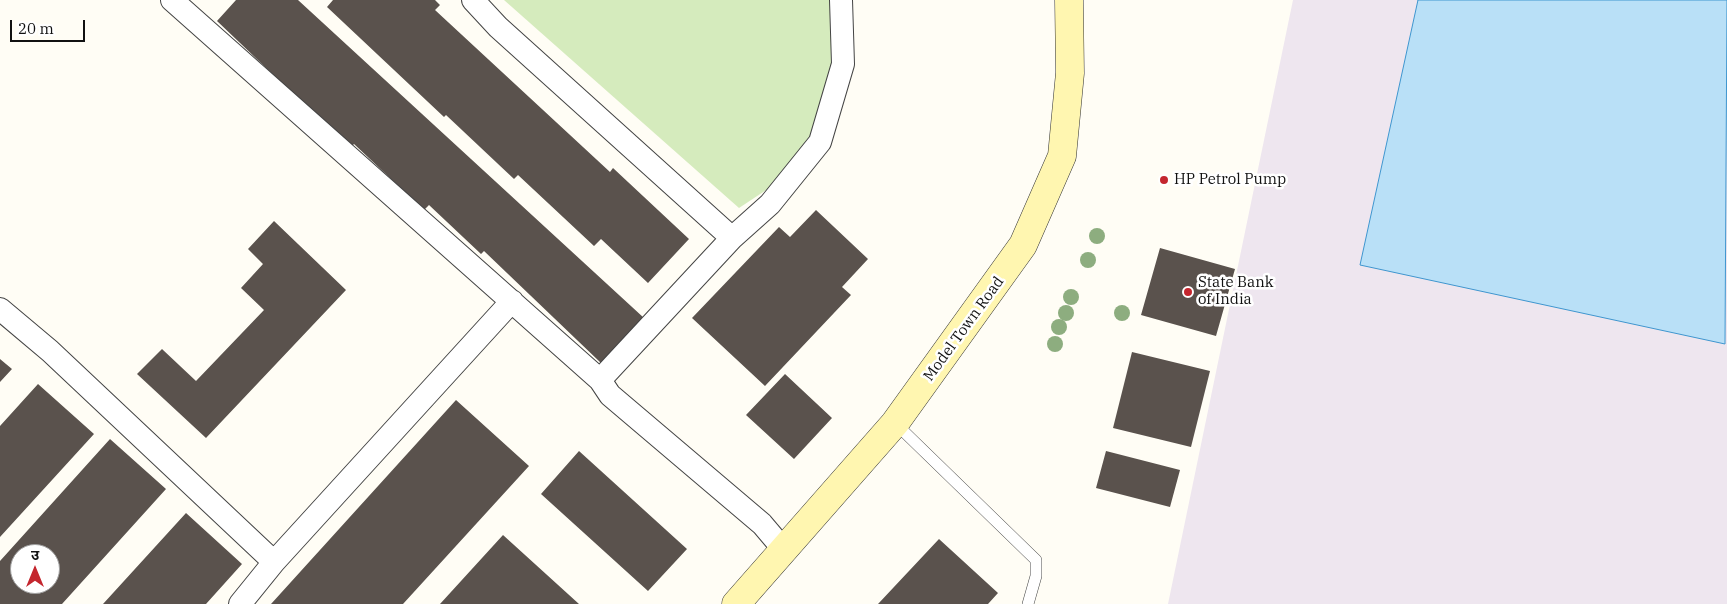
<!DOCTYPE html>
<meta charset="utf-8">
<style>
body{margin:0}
#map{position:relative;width:1727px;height:604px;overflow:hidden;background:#fffdf5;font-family:"IBM Plex Serif","Noto Sans Devanagari",serif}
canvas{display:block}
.north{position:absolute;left:10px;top:544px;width:50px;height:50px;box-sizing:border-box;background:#fff;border:1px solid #a0a0a0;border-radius:50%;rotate:0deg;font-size:14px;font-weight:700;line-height:20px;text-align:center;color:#111}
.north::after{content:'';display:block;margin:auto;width:18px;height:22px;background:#c4262e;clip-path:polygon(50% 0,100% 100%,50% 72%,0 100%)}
.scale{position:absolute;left:10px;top:20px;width:75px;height:22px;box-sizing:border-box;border:2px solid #111;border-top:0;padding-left:6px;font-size:15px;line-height:18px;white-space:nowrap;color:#111;-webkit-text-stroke:4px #fff;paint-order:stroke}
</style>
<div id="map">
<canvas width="1727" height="604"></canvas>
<div class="north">उ</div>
<div class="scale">20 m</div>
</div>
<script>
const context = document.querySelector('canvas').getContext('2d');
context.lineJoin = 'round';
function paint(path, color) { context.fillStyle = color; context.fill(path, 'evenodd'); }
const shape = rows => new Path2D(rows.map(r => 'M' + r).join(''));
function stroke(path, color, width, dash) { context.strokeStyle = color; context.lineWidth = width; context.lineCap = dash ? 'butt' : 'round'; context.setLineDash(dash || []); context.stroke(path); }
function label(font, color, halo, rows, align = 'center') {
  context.font = font + ' "IBM Plex Serif",serif'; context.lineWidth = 5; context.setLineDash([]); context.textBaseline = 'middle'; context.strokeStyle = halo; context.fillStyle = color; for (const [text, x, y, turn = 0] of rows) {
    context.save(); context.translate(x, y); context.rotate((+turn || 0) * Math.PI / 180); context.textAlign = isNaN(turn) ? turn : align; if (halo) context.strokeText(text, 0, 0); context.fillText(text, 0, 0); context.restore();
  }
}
paint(shape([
 [1293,0,1727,0,1727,604,1168,604]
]), '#eee6ef');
paint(shape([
 [504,0,834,0,830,100,798,169,739,208]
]), '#d5ebbd');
const water = shape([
 [1418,0,1727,0,1725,344,1360,265,1418,0]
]);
paint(water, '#b9e0f7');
stroke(water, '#3f96cf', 1);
paint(shape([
 [236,0,298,0,644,318,601,363,484,251,481,254,429,205,424,210,354,144,350,148,217,21],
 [333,0,435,0,440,5,435,10,610,172,613,168,689,239,648,283,601,239,594,246,518,175,514,179,446,115,444,117,327,7],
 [816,210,868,259,842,287,851,295,765,386,692,318,779,227,790,237],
 [274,221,346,290,206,438,137,374,162,349,196,381,264,310,241,288,263,264,248,249],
 [1160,248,1235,269,1216,336,1141,315],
 [1132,352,1210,371,1191,447,1113,428],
 [0,359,12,369,0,382],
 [785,374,832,418,794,459,746,415],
 [38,384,94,434,0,537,0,426],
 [456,400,529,466,403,604,271,604],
 [110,439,166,489,62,604,0,604,0,561],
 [20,554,50,554,50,584,20,584],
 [579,451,687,549,648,591,541,494],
 [1106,451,1180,470,1170,507,1096,488],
 [186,513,242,564,206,604,103,604],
 [503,535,579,604,440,604],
 [939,539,998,593,988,604,878,604]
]), '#5a524d');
const service = shape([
 [895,423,1036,560,1036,576,1028,604]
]);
const minor = shape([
 [172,0,600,380,610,395,762,524,784,550],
 [473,0,498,27,732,238],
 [0,309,50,351,274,562],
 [600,380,732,238,770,204,820,142,843,64,841,0],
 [240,604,274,562,512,301]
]);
const secondary = shape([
 [736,604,895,423,1023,245,1062,156,1070,73,1069,0]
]);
stroke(service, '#444', 12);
stroke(minor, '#444', 24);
stroke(secondary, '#333', 29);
stroke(service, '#fff', 11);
stroke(minor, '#fff', 22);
stroke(secondary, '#fff6b0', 28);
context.fillStyle = '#8dad7f';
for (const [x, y] of [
 [1097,236],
 [1088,260],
 [1071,297],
 [1066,313],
 [1122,313],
 [1059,327],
 [1055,344]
]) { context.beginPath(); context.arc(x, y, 8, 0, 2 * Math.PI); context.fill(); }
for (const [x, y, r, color] of [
 [1164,180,5,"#c4262e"],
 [1188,292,5,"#c4262e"]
]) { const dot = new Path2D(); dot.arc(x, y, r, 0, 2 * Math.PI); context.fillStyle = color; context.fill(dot); stroke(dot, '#fff', 2); }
label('15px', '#111', '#fff', [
 ["HP Petrol Pump",1174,180],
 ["State Bank",1198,283],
 ["of India",1198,300]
], 'left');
label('15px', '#111', '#fff', [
 ["Model Town Road",964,329,-54]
]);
</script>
